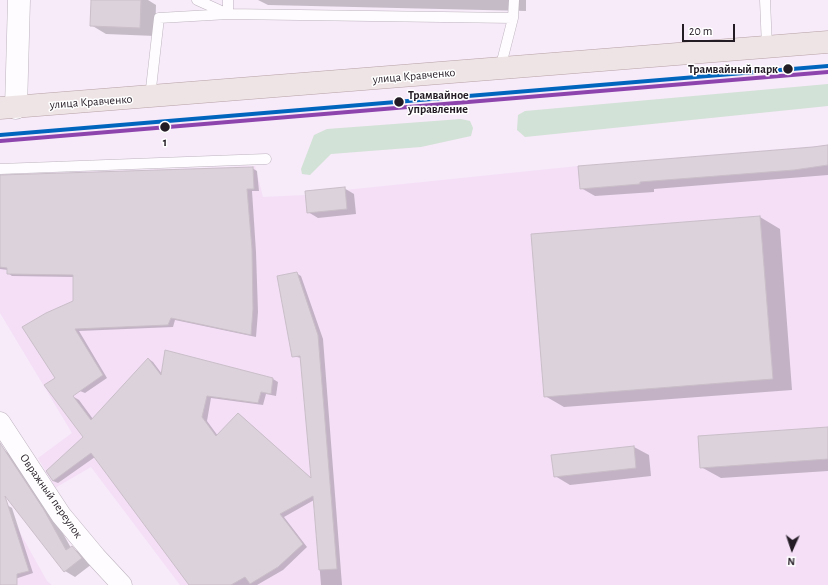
<!DOCTYPE html>
<meta charset="utf-8">
<style>
body{margin:0}
#map{position:relative;width:828px;height:585px;overflow:hidden;background:#f7eaf9;font-family:"Alegreya Sans",sans-serif}
canvas{display:block}
.north{position:absolute;left:772px;top:529px;width:40px;height:40px;-webkit-text-stroke:3px #fff;paint-order:stroke;rotate:183deg;font-size:11px;font-weight:700;line-height:16px;text-align:center;color:#241c25}
.north::after{content:'';display:block;margin:auto;width:14px;height:18px;background:#241c25;clip-path:polygon(50% 0,100% 100%,50% 72%,0 100%)}
.scale{position:absolute;left:682px;top:24px;width:53px;height:18px;box-sizing:border-box;border:2px solid #241c25;border-top:0;padding-left:5px;font-size:12px;line-height:14px;white-space:nowrap;color:#241c25;-webkit-text-stroke:3px #fff;paint-order:stroke}
</style>
<div id="map">
<canvas width="828" height="585"></canvas>
<div class="north">N</div>
<div class="scale">20 m</div>
</div>
<script>
const context = document.querySelector('canvas').getContext('2d');
context.lineJoin = 'round';
function paint(path, color) { context.fillStyle = color; context.fill(path, 'evenodd'); }
const shape = rows => new Path2D(rows.map(r => 'M' + r).join(''));
function stroke(path, color, width, dash) { context.strokeStyle = color; context.lineWidth = width; context.lineCap = dash ? 'butt' : 'round'; context.setLineDash(dash || []); context.stroke(path); }
function label(font, color, halo, rows, align = 'center') {
  context.font = font + ' "Alegreya Sans",sans-serif'; context.lineWidth = 3; context.setLineDash([]); context.textBaseline = 'middle'; context.strokeStyle = halo; context.fillStyle = color; for (const [text, x, y, turn = 0] of rows) {
    context.save(); context.translate(x, y); context.rotate((+turn || 0) * Math.PI / 180); context.textAlign = isNaN(turn) ? turn : align; if (halo) context.strokeText(text, 0, 0); context.fillText(text, 0, 0); context.restore();
  }
}
paint(shape([
 [828,145,828,585,180,585,91,467,55,488,38,458,72,433,0,313,0,175,255,166,263,197,305,195,305,191,345,187,345,190,578,166],
 [0,497,47,581,52,585,0,585]
]), '#f4dff7');
paint(shape([
 [828,84,828,106,525,137,517,130,518,115,525,111],
 [461,119,470,121,473,128,471,136,421,147,331,154,310,175,302,174,301,169,314,135,327,129]
]), '#d2e2d6');
paint(shape([
 [92,0,148,0,156,5,155,36,106,34,91,25],
 [258,0,526,0,526,11,268,5],
 [828,147,828,175,654,189,654,192,595,196,581,188],
 [252,168,257,171,259,191,252,191,256,252,258,312,256,337,175,320,173,327,79,331,107,378,85,393,80,391,75,383,74,277,12,276,8,273,8,270,0,269,0,176],
 [344,188,354,194,356,214,318,218,308,212],
 [760,217,780,229,792,390,564,407,545,396,532,235],
 [296,273,301,276,323,339,342,585,321,585,314,500,284,517,307,547,283,570,257,585,190,585,95,457,58,483,53,481,47,471,84,438,74,397,79,400,93,419,149,359,153,362,162,374,165,352,273,379,278,382,276,396,266,394,263,405,211,398,207,421,218,436,239,414,312,479,301,358,293,356],
 [828,428,828,471,721,478,701,467],
 [634,447,649,455,651,476,570,485,555,476],
 [4,450,14,456,54,517,71,548,82,553,92,564,75,577,65,571,0,486,0,454],
 [7,505,12,508,33,573,0,584,0,507]
]), '#0003');
const building = shape([
 [91,0,141,0,140,28,90,26,91,0],
 [828,145,828,165,794,170,640,182,640,184,580,189,578,166,813,147,828,145],
 [253,167,254,189,247,189,252,249,253,309,251,335,171,318,168,325,75,329,103,375,73,396,91,420,148,358,161,375,165,350,273,378,271,394,261,392,258,403,207,396,202,417,216,436,238,413,311,478,300,356,292,357,277,276,297,272,318,335,337,569,319,570,313,496,280,514,303,544,278,567,250,584,245,577,231,585,189,585,91,453,53,481,46,471,83,437,44,385,55,378,22,327,46,313,73,301,73,275,7,274,7,268,0,267,0,175,253,167],
 [345,187,347,209,307,213,305,191,345,187],
 [760,216,773,379,544,397,531,234,760,216],
 [828,427,828,459,700,468,698,436,828,427],
 [0,443,44,510,66,550,72,546,82,558,64,572,5,496,29,571,17,574,17,585,0,585,0,443],
 [634,446,636,468,554,477,551,455,634,446]
]);
paint(building, '#dcd2dc');
stroke(building, '#cabfc9', 1);
const lane = shape([
 [197,0,228,14,513,18],
 [765,0,767,47],
 [500,69,513,18,514,0],
 [150,97,159,18,228,14,228,0],
 [0,169,266,159]
]);
const street = shape([
 [0,422,61,515,96,557,122,585]
]);
const secondary = shape([
 [16,108,19,0]
]);
const primary = shape([
 [0,108,828,42]
]);
stroke(lane, '#bdb4bf', 11);
stroke(street, '#bdb4bf', 21);
stroke(secondary, '#bdb4bf', 23);
stroke(primary, '#b6a1a6', 23);
stroke(lane, '#fefcfe', 10);
stroke(street, '#fefcfe', 20);
stroke(secondary, '#fefcfe', 22);
stroke(primary, '#eee4e5', 22);
stroke(shape([
 [0,135,828,66]
]), '#0065bd', 4);
stroke(shape([
 [0,141,828,72]
]), '#8e44ad', 4);
for (const [x, y, r, color] of [
 [788,69,5.5,"#241c25"],
 [399,102,5.5,"#241c25"],
 [165,127,5.5,"#241c25"]
]) { const dot = new Path2D(); dot.arc(x, y, r, 0, 2 * Math.PI); context.fillStyle = color; context.fill(dot); stroke(dot, '#fff', 1.5); }
label('bold 12px', '#241c25', '#fff', [
 ["Трамвайный парк",778,69],
 ["Трамвайное",408,95,"left"],
 ["управление",408,109,"left"],
 ["1",165,142,"center"]
], 'right');
label('12px', '#241c25', '#fff', [
 ["улица Кравченко",414,76,-5],
 ["улица Кравченко",91,102,-4],
 ["Овражный переулок",51,496,55]
]);
</script>
